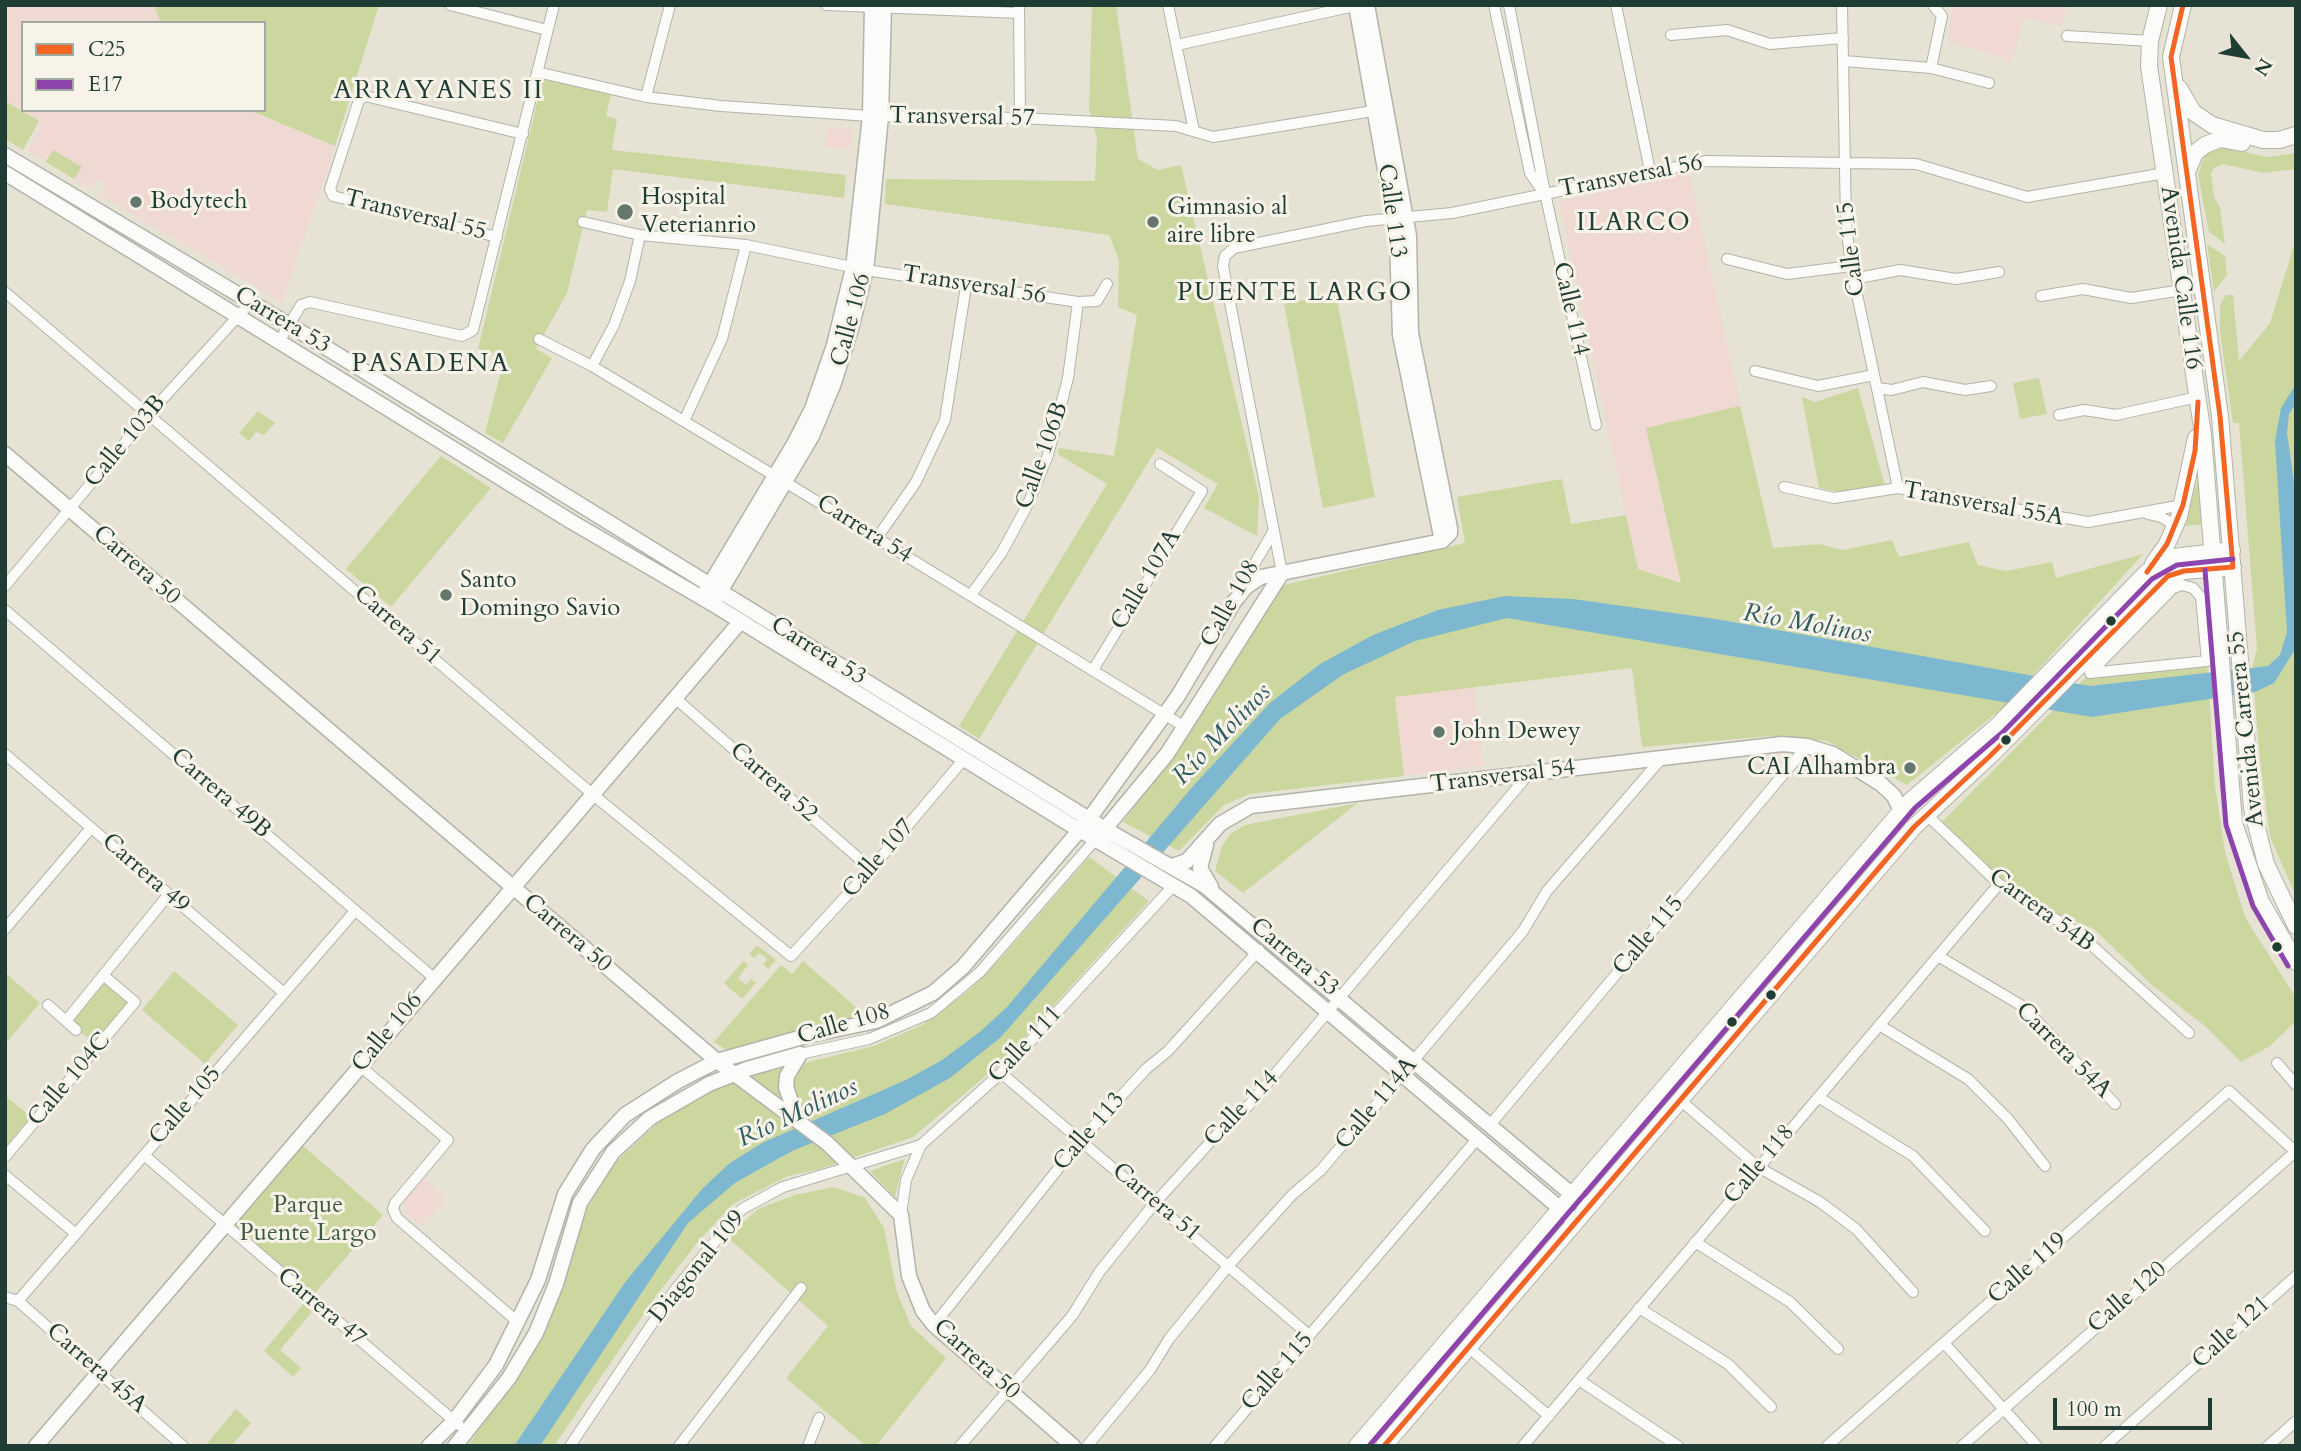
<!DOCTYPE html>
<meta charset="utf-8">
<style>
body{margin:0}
#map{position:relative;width:2301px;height:1451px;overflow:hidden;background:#e6e3d5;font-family:Cardo,serif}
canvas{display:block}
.frame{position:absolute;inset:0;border:7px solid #1f3d34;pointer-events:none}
.legend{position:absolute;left:21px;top:21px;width:245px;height:91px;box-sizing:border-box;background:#f7f3e8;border:2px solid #a1aaa0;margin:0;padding:9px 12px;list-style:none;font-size:21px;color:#1f3d34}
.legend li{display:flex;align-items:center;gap:14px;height:35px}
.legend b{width:35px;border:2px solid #a1aaa0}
.north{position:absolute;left:2210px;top:21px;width:70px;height:70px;-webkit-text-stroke:5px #f7f3e8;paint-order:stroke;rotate:121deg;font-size:19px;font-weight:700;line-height:28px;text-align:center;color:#1f3d34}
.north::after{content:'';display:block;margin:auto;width:24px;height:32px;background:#1f3d34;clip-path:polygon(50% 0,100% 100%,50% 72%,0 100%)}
.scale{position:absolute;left:2053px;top:1398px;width:159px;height:32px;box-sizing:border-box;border:4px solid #1f3d34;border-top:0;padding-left:9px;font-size:21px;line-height:24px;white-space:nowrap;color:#1f3d34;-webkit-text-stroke:5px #f7f3e8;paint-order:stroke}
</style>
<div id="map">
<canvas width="2301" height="1451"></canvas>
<div class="frame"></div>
<ul class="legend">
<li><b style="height:9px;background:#f26522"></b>C25</li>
<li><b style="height:9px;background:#8e44ad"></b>E17</li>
</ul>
<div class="north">N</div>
<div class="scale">100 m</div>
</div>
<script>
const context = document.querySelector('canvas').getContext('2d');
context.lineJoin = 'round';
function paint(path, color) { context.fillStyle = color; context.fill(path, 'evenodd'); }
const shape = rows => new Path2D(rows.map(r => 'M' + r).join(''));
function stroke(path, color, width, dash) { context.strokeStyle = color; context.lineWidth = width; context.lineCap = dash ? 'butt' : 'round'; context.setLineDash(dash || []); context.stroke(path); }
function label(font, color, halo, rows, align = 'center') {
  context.font = font + ' Cardo,serif'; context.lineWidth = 6; context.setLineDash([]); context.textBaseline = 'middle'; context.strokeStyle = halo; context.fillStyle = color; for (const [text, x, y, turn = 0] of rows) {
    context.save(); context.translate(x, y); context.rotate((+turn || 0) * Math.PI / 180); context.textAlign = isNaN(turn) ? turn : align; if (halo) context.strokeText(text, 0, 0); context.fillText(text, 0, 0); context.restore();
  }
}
paint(shape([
 [5,5,154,5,161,23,23,23,23,110,249,110,335,146,282,302,100,195,107,184,98,179,91,189,27,150,43,123,5,101],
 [1953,5,2067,5,2062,26,2024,18,2012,60,1948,42],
 [827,127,853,130,851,150,825,147],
 [1689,173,1772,549,1682,583,1638,569,1559,201],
 [1474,687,1483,766,1404,776,1394,697],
 [424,1179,446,1199,421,1227,407,1214,405,1200]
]), '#efd9d2');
paint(shape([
 [154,5,379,5,335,146,249,110,264,110,264,23,161,23],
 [1092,5,1116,5,1138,159,1158,170,1181,165,1259,497,1257,536,1204,508,1218,484,1157,448,979,739,959,726,1107,484,1059,455,1058,448,1114,456,1137,315,1118,307,1119,260,1109,235,885,204,886,179,1095,181,1097,138,1089,110],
 [543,78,611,95,606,116,617,119,612,150,846,175,844,198,613,169,607,212,587,210,567,293,536,349,552,358,503,443,485,433,505,356,478,349],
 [5,101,39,121,23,150,5,139],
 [2227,148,2267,157,2296,153,2296,169,2263,173,2223,164,2214,168,2211,174,2214,196,2220,208,2225,244,2209,232,2198,175,2204,156,2212,150],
 [53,150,82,167,74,179,46,162],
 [2296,239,2296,896,2270,837,2260,761,2252,668,2257,649,2239,423,2233,423,2220,333,2220,305,2226,295,2233,295,2239,361,2270,323],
 [2207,244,2225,256,2227,275,2214,292],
 [1336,294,1375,497,1323,508,1284,304],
 [2039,378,2047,414,2020,419,2013,383],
 [1858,388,1885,486,1839,492,1819,488,1802,397,1815,402],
 [1740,406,1773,548,1820,544,1842,550,1892,540,1899,557,1969,542,1978,565,2006,571,2052,562,2056,578,2143,554,2005,706,1907,785,1827,741,1771,736,1642,747,1632,668,1395,697,1404,776,1250,794,1224,805,1179,851,1123,822,1187,738,1239,651,1284,585,1465,543,1457,497,1562,479,1571,524,1626,515,1638,569,1681,583,1646,428],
 [258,411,275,423,264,435,256,432,249,441,239,433],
 [441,456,491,488,391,607,346,569],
 [2201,468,2205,524,2184,526],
 [2207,661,2215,786,2225,852,2245,917,2296,998,2296,1021,2270,1046,2241,1062,2205,1026,2153,986,2094,929,2032,903,1997,878,1940,824,2090,673],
 [1358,803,1243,893,1215,871,1222,846,1231,833,1245,825],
 [1089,857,1149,901,1000,1064,913,1137,820,1169,788,1176,733,1204,697,1243,656,1296,554,1446,468,1446,518,1372,579,1221,615,1163,663,1118,730,1081,874,1046,922,1025,967,992,1001,958],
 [757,945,776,960,768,969,763,964,767,959,759,953,754,958,749,954],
 [743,961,748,965,738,978,746,985,751,979,756,983,742,999,724,983],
 [803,961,864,1014,728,1051,714,1042,781,965,792,974],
 [174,971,238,1025,205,1064,142,1010],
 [5,973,40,1003,5,1044],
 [101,979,129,1001,94,1043,67,1021],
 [5,1096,33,1118,5,1152],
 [302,1145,383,1215,314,1294,233,1225],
 [905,1159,899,1180,895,1197,870,1171],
 [834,1187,865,1198,884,1228,897,1292,911,1326,946,1358,876,1446,866,1446,786,1378,828,1326,727,1237,758,1209,795,1195],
 [303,1304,312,1312,280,1350,301,1368,293,1377,264,1351],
 [236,1409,251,1423,231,1446,205,1446]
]), '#ccd79f');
paint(shape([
 [2296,384,2296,403,2289,414,2287,433,2295,489,2296,648,2274,683,2255,692,2092,717,1507,618,1415,641,1344,674,1280,719,1001,1037,950,1078,885,1114,792,1151,735,1183,688,1223,540,1446,514,1446,626,1281,703,1188,730,1163,762,1143,906,1080,942,1060,981,1031,1007,1007,1194,785,1270,703,1320,664,1373,635,1438,610,1505,596,1573,599,1716,619,2090,686,2268,666,2280,655,2287,632,2275,441,2281,408]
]), '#7eb8d0');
const street = shape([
 [450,5,547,30],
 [826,5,1019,13],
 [1019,5,1020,118],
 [1168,5,1194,131],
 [1494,5,1530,173,1542,190],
 [1509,5,1545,193,1596,425],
 [1616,5,1650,171],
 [1842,5,1846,223,1851,266,1898,488],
 [1671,35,1727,30,1770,44,1843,38],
 [2067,36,2150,41],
 [1177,45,1359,5],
 [1844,61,1931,68,1989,83],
 [1931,68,1942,16,1933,5],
 [537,72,646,97,721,106,870,116,1020,118,1176,126,1213,137,1379,110],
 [646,97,670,5],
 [583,222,640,235,746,245,866,270,1078,302,1097,301,1107,284],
 [497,237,333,196,330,189,359,100,365,96,523,134],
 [1727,259,1787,274,1851,266],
 [1853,279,1900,270,1956,279,1999,272],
 [5,292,597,798,791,956,871,869,964,759],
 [2041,296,2083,289,2131,298,2182,290],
 [539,339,592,366,795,488,1185,727],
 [280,340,301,305,310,302,462,336,473,330,554,5],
 [592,366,614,325,630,281,640,235],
 [1755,371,1818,386,1874,375],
 [1877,388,1892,390,1923,382,1965,390,1991,386],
 [2059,415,2084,410,2116,415,2198,397],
 [684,421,722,339,746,245],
 [1784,487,1834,498,1898,488,2088,522,2183,505],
 [2148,514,2161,517,2176,526],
 [877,538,916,482,945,420,966,286],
 [1282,573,1223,266,1225,256,1234,248,1366,221,1452,213,1706,161,1916,164,2027,197,2165,173],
 [2182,585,2193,588,2201,597,2207,661,2090,673,2173,588,2182,585],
 [5,586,149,414,251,302],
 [1240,589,1273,532],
 [971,595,1002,552,1028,504,1048,455,1068,378,1078,302],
 [5,610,434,978],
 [1093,670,1202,491,1160,464],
 [675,698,871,869],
 [5,754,284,993],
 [1927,815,1999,884,2078,933,2189,1033],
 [5,929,91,828],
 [1938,956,2024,1007,2115,1104],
 [48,1005,76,1030],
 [66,1021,169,894],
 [1879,1025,1968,1079,2008,1119,2045,1166],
 [800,1054,869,1039,931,1013,980,972,1095,840],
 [2277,1063,2296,1085],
 [360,1066,448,1140,395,1203,393,1209,397,1218,519,1323],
 [1001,1073,1309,1335],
 [1818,1097,1913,1156,1985,1231],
 [1680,1100,1758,1167,1820,1202,1856,1229,1913,1292],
 [1490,1125,1807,746],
 [144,1155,459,1425],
 [5,1157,135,1002,103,975],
 [5,1175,76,1234],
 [901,1215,906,1180,921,1145,1001,1073,1174,885],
 [1695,1242,1790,1302,1838,1349],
 [5,1297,18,1301,183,1446],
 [18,1301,355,911],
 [1639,1308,1728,1364,1771,1407],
 [934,1325,1081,1140,1146,1069,1168,1051,1259,950],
 [1944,1343,2037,1446],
 [1468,1347,1549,1416],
 [1579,1380,1678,1446],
 [570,1446,674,1291,742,1209,783,1187,921,1145],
 [679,1446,801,1288],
 [808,1446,819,1418],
 [960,1446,1072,1316,1100,1271,1154,1204,1223,1128,1249,1105,1528,775],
 [1087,1446,1150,1370,1169,1339,1229,1265,1292,1195,1321,1170,1523,931,1547,891,1662,758],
 [1215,1446,1478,1138],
 [1523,1446,1999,884],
 [1827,1446,2229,1091,2296,1152],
 [1962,1446,2295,1152],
 [2105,1446,2296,1276],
 [2268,1446,2296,1421]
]);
const secondary = shape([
 [1356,5,1397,238,1400,335,1442,541],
 [1367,5,1409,236,1411,333,1450,528,1450,533,1442,541],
 [5,155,296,329,1105,829,1205,886,1588,1208],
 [5,173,572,522,716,606,1071,825,1191,896,1576,1222],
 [5,454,717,1061,827,1143,901,1215,909,1276,923,1311,934,1325,1073,1446],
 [706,591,794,444,812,409,834,345,853,268,870,116,872,5],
 [717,597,812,436,834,383,851,329,866,270,870,232,881,116,884,5],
 [1099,836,1167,754,1282,573],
 [1206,845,1200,868,1211,887],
 [1172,866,1187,861,1220,824,1251,806,1782,744,1807,746,1833,754,1881,784,1894,796,1901,811],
 [796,1116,786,1087,787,1076,800,1054],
 [36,1446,741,621],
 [429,1446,454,1421,496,1365,538,1280,565,1194,593,1149,625,1115,678,1081,717,1061,810,1035,876,1021,933,993,963,967,1089,819,1178,696,1234,602,1246,587,1261,577,1442,541],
 [455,1446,509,1378,536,1333,556,1284,580,1203,613,1152,650,1118,709,1084,747,1069,800,1054]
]);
const primary = shape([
 [2159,5,2150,41,2149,66,2203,435,2234,823,2261,902,2296,962],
 [2183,5,2171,57,2220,416,2252,808,2266,864,2296,926],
 [2179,88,2193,112,2212,125,2263,140,2279,140,2296,135],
 [2187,172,2195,153,2205,145,2220,139,2242,143],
 [2153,564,2167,544,2179,517,2196,438],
 [1357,1446,1909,802,1997,726,2147,572,2174,557,2232,550],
 [1384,1446,1914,827,1991,755,2168,576,2184,571,2233,567]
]);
stroke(street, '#b2b3aa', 12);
stroke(secondary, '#b2b3aa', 17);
stroke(primary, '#b2b3aa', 18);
stroke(street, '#fbfbf9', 10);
stroke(secondary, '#fbfbf9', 14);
stroke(primary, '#fbfbf9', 16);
stroke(shape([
 [2147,572,2167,544,2183,505,2195,451,2198,402],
 [1384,1446,1914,827,1991,755,2168,576,2184,571,2233,567,2220,416,2171,57,2183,5]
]), '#f26522', 5);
stroke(shape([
 [2205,570,2226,825,2253,906,2288,966],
 [1369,1446,1915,808,2003,732,2152,579,2177,565,2233,559]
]), '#8e44ad', 5);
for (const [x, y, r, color] of [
 [136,202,7,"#65776c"],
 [625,212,9,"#65776c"],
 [1153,222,7,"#65776c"],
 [446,595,7,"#65776c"],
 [2111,621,6,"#1f3d34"],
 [1439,732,7,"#65776c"],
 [2006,740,6,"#1f3d34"],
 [1910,768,7,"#65776c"],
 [2277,947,6,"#1f3d34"],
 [1771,995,6,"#1f3d34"],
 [1732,1022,6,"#1f3d34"]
]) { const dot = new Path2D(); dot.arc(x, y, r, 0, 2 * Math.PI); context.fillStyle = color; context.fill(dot); stroke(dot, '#f7f3e8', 2.5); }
label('24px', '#1f3d34', '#f7f3e8', [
 ["Transversal 57",962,118,1],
 ["Transversal 56",1631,177,-11],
 ["Calle 113",1391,211,82],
 ["Transversal 55",415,216,14],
 ["Calle 115",1852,249,-97],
 ["Avenida Calle 116",2180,278,82],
 ["Transversal 56",974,286,9],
 ["Calle 114",1570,309,77],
 ["Calle 106",852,320,-75],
 ["Carrera 53",282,321,31],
 ["Calle 103B",126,442,-50],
 ["Calle 106B",1043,456,-70],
 ["Transversal 55A",1983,505,10],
 ["Carrera 54",864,530,32],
 ["Carrera 50",136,566,41],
 ["Calle 107A",1147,580,-59],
 ["Calle 108",1231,604,-61],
 ["Carrera 51",397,626,41],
 ["Carrera 53",818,652,32],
 ["Avenida Carrera 55",2247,729,-96],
 ["Transversal 54",1503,777,-7],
 ["Carrera 52",773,783,41],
 ["Carrera 49B",220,794,41],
 ["Calle 107",879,859,-49],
 ["Carrera 49",145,874,41],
 ["Carrera 54B",2041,911,36],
 ["Carrera 50",567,934,40],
 ["Calle 115",1649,936,-50],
 ["Carrera 53",1294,958,40],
 ["Calle 108",844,1025,-16],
 ["Calle 106",388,1033,-50],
 ["Calle 111",1026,1045,-47],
 ["Carrera 54A",2063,1051,45],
 ["Calle 104C",70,1080,-50],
 ["Calle 114A",1377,1104,-50],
 ["Calle 105",186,1106,-49],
 ["Calle 114",1242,1109,-46],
 ["Calle 113",1090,1132,-49],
 ["Calle 118",1760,1165,-50],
 ["Carrera 51",1156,1203,40],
 ["Diagonal 109",698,1267,-51],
 ["Calle 119",2028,1269,-41],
 ["Calle 120",2128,1298,-41],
 ["Carrera 47",321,1308,40],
 ["Calle 121",2232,1333,-42],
 ["Carrera 50",976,1360,42],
 ["Carrera 45A",96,1369,41],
 ["Calle 115",1278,1372,-49]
]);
label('24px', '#1f3d34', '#f7f3e8', [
 ["Hospital",641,198],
 ["Veterianrio",641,226],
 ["Bodytech",150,202],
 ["Gimnasio al",1167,208],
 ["aire libre",1167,236],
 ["Santo",460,581],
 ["Domingo Savio",460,609],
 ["John Dewey",1453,732],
 ["CAI Alhambra",1896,768,"right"]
], 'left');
label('24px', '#3d5a41', '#f7f3e8', [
 ["Parque",308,1206],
 ["Puente Largo",308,1234]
]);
context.letterSpacing = '2px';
label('26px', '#1f3d34', '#f7f3e8', [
 ["ARRAYANES II",439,92],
 ["ILARCO",1634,224],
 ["PUENTE LARGO",1295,294],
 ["PASADENA",431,365]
]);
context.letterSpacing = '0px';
label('italic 26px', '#2e5c62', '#f7f3e8', [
 ["Río Molinos",1807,625,10],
 ["Río Molinos",1223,735,-46],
 ["Río Molinos",798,1114,-25]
]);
</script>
